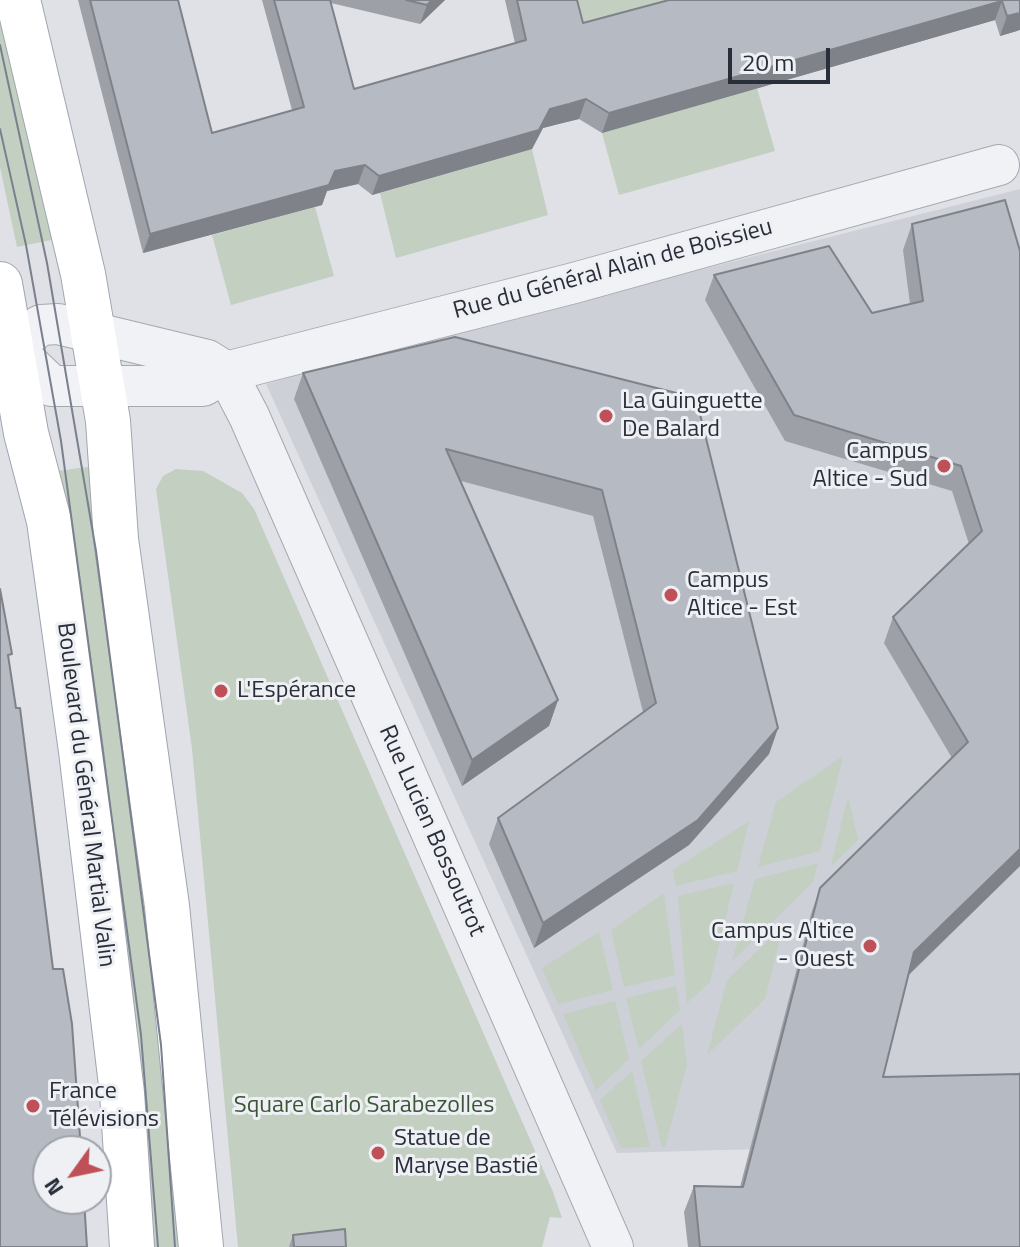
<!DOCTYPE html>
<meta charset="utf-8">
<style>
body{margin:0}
#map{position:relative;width:1020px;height:1247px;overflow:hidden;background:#dfe1e6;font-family:"Titillium Web",sans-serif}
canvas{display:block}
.north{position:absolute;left:32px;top:1135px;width:80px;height:80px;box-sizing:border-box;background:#eef0f4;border:2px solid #9fa2aa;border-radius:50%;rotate:237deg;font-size:22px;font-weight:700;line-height:32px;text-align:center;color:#292e3b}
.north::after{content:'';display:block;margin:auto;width:28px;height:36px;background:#bf5057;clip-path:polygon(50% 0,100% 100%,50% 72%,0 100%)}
.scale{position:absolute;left:728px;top:48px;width:102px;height:36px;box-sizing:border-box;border:4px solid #292e3b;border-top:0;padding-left:10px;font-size:24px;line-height:28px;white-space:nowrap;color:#292e3b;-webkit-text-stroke:6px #eef0f4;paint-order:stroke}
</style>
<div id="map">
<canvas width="1020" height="1247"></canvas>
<div class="north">N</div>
<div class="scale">20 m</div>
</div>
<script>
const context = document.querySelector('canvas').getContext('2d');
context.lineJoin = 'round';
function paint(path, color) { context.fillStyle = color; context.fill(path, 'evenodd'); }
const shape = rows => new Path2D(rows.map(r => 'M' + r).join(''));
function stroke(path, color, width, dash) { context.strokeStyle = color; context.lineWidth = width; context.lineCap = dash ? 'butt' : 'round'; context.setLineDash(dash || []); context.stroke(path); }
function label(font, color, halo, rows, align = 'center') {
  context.font = font + ' "Titillium Web",sans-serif'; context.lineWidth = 6; context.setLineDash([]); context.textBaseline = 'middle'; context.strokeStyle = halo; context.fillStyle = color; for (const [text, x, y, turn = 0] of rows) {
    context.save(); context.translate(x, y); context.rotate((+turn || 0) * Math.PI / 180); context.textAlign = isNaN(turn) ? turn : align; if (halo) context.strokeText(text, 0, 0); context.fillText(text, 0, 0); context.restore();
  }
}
paint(shape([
 [1020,189,1020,1153,793,1148,617,1153,266,384,363,355]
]), '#cdd0d7');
paint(shape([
 [0,0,56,239,17,247,0,167],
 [565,0,736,0,576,42],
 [757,88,775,151,619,195,602,133],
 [532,149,548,215,396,258,380,193],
 [315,207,334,276,231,305,212,235],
 [95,466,189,1247,148,1247,57,471],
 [176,469,203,471,242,493,254,509,553,1192,562,1218,550,1217,542,1247,238,1247,192,749,156,489,163,476],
 [843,756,820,851,758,867,776,802],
 [848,796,858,840,831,866],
 [749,821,737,871,676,886,673,870],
 [818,863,813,882,732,961,755,879],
 [734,883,710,982,687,1003,678,896],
 [664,893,675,975,624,987,611,930],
 [783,927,765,999,707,1055,727,980],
 [599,932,613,990,558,1004,542,968],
 [676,986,680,1010,639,1049,626,998],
 [615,1001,629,1059,596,1090,563,1014],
 [682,1024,687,1064,665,1147,662,1147,641,1061],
 [632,1071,650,1147,621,1148,600,1100]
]), '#c3cfc1');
const minor = shape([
 [11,347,52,386,203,386,226,372,574,283,999,165],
 [11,347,41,325,58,324,207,360,226,372],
 [226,372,249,416,613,1247]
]);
const major = shape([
 [18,0,83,274,108,421,116,539,167,906,201,1247],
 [0,284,26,433,49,521,81,751,122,1093,132,1247]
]);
stroke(minor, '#a5a8af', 42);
stroke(major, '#9fa5b1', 46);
stroke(minor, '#f1f2f5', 40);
stroke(major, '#fff', 44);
stroke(shape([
 [0,45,47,263,96,551,161,1045,175,1247],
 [0,129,26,245,61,441,141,1035,158,1247]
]), '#7a808e', 2);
paint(shape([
 [78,0,178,0,212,133,292,110,262,0,445,0,420,24,331,3,354,89,515,43,505,0,577,0,583,23,1020,0,1017,31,1000,36,995,20,602,133,579,119,561,123,543,128,532,149,372,195,358,184,327,191,322,205,143,253],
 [912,224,1020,251,1020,866,909,975,883,1077,1019,1074,1020,1071,1020,1247,688,1247,684,1212,694,1186,740,1187,811,914,820,888,952,758,884,643,893,617,969,544,952,491,785,441,705,300,714,275,872,313,910,304,903,250],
 [303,373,696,398,778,728,769,754,689,845,534,948,489,844,498,818,643,712,593,516,461,481,558,700,549,726,462,786,294,399],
 [293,1235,346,1247,289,1247]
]), '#9da0a7');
paint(shape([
 [432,0,445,0,420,24,427,5],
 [1002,1,995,20,602,133,609,113],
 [1020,13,1020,30,1000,36,1007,16],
 [586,99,579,119,543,128,532,149,372,195,379,176,550,109],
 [365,165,358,184,327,191,322,205,143,253,150,234,335,171],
 [558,700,549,726,462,786,472,760],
 [778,728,769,754,689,845,534,948,543,923],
 [1020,849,1020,866,905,978,914,952]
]), '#7f8288');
const building = shape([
 [90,0,178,0,212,133,304,107,274,0,330,0,354,89,526,40,517,0,577,0,583,23,669,0,1020,0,1020,13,1007,16,1002,1,609,113,586,99,569,104,550,109,539,130,379,176,365,165,335,171,329,185,150,234,90,0],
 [406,0,432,0,427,5,406,0],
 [1005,200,1020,251,1020,849,914,952,883,1077,1020,1074,1020,1247,700,1247,694,1186,743,1187,820,888,968,742,893,617,982,531,961,466,794,415,714,275,829,246,872,313,923,301,912,224,1005,200],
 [455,337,696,398,778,728,698,820,543,923,498,818,656,703,602,490,446,449,558,700,472,760,303,373,455,337],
 [0,589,12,654,8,655,16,708,20,708,53,969,63,969,72,1024,81,1151,48,1151,48,1199,84,1199,87,1247,0,1247,0,589],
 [345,1229,346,1247,294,1247,293,1235,345,1229]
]);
paint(building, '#b6bac2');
stroke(building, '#7f8288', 2);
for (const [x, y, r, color] of [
 [606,416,8,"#bf5057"],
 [944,466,8,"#bf5057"],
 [671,595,8,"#bf5057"],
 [221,691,8,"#bf5057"],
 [870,946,8,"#bf5057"],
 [33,1106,8,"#bf5057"],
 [378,1153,8,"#bf5057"]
]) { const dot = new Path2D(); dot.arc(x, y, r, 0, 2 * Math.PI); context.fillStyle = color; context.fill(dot); stroke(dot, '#eef0f4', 3); }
label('24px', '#292e3b', '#eef0f4', [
 ["Rue du Général Alain de Boissieu",613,270,-15],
 ["Boulevard du Général Martial Valin",85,795,83],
 ["Rue Lucien Bossoutrot",431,831,66]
]);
label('24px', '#292e3b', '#eef0f4', [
 ["La Guinguette",622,402],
 ["De Balard",622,430],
 ["Campus",928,452,"right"],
 ["Altice - Sud",928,480,"right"],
 ["Campus",687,581],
 ["Altice - Est",687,609],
 ["L'Espérance",237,691],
 ["Campus Altice",854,932,"right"],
 ["- Ouest",854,960,"right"],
 ["France",49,1092],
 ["Télévisions",49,1120],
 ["Statue de",394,1139],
 ["Maryse Bastié",394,1167]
], 'left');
label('24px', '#3b5638', '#eef0f4', [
 ["Square Carlo Sarabezolles",364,1106]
]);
</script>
